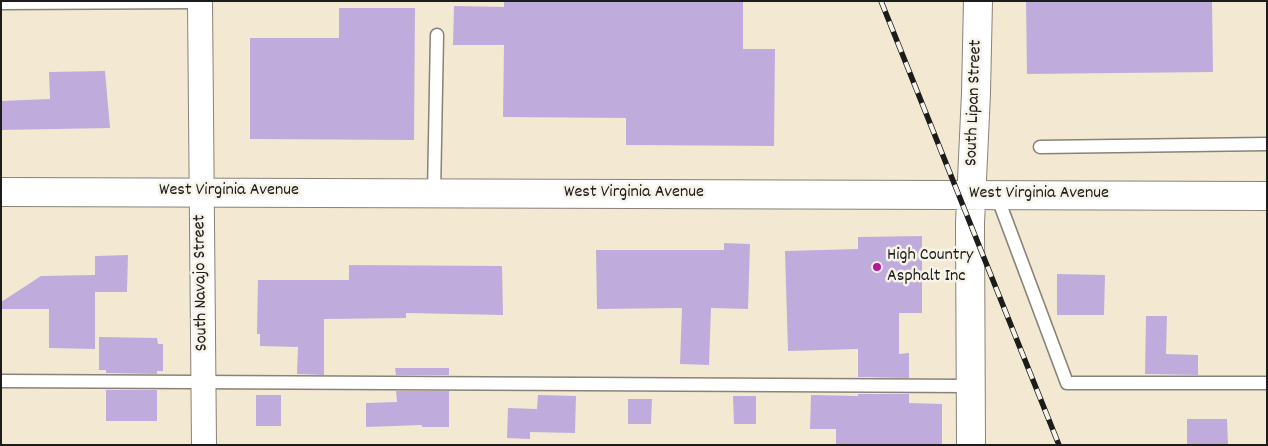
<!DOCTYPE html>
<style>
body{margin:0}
#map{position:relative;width:1268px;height:446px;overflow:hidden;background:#f3e9d3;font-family:Dekko,sans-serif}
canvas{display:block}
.frame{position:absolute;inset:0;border:2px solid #1c1c1c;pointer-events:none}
</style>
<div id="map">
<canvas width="1268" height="446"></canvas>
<div class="frame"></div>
</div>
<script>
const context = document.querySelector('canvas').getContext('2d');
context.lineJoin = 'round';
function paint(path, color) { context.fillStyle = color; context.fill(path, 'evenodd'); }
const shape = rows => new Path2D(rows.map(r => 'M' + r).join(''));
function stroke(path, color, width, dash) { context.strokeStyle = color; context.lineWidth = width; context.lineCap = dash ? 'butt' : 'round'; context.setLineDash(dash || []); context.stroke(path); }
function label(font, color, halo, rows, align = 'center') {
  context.font = font + ' Dekko,sans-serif'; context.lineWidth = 5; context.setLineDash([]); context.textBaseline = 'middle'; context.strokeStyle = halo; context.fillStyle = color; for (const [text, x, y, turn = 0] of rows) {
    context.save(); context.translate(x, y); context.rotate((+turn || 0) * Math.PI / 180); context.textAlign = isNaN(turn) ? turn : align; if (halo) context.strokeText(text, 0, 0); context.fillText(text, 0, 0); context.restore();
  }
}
paint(shape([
 [504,1,743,1,743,49,775,49,774,146,626,145,626,118,503,117,504,45,453,45,454,6,504,7],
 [1026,1,1212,1,1213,72,1027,74],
 [339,8,415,8,414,140,250,139,250,38,339,38],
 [105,71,110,128,1,130,1,101,50,99,49,72],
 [922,236,922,313,899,313,899,354,909,353,909,378,858,377,858,349,788,351,785,251,858,249,858,237],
 [724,243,750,244,748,309,711,308,709,365,680,364,682,308,597,309,596,250,724,250],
 [128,255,127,292,95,292,95,349,49,348,49,309,1,309,1,302,41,276,95,275,95,256],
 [349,265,502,266,503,315,406,313,406,318,324,319,324,375,297,374,298,347,260,346,260,334,257,334,258,280,349,280],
 [1057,274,1105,275,1104,315,1057,315],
 [1146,316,1167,316,1166,354,1198,355,1198,375,1145,374],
 [99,337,157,338,158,344,163,344,163,371,157,371,157,374,106,373,106,370,99,370],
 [395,368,449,368,449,375,396,375],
 [106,390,157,390,157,421,106,421],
 [396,391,449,391,449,427,422,427,422,425,366,427,366,403,397,402],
 [858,394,909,394,909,403,942,404,942,445,836,445,836,429,810,429,811,395,858,396],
 [256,395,281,395,281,426,256,426],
 [538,395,576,396,575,433,530,432,530,439,507,438,508,408,537,409],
 [733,396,756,396,756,424,734,424],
 [628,399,652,399,651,424,628,424],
 [1187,419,1227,419,1228,445,1187,445]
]), '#bfacdc');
const service = shape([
 [1,3,200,2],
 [1040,147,1267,144],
 [434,193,437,35],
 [997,196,1067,383,1267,383],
 [1,381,971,386]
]);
const minor = shape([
 [200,1,204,445]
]);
const tertiary = shape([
 [1,192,1267,196],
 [971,445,970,223,976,93,978,1]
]);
stroke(service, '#888278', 15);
stroke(minor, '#888278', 26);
stroke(tertiary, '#888278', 30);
stroke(service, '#fff', 12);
stroke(minor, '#fff', 24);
stroke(tertiary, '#fff', 28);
const rail = shape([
 [881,1,1059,445]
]);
stroke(rail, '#1c1c1c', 5.5);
stroke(rail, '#f7f3e8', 4, [11]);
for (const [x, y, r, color] of [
 [877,267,5,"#b5179e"]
]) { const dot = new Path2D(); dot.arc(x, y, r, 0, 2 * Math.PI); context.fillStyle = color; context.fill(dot); stroke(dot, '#f7f3e8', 2); }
label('18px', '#1c1c1c', '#f7f3e8', [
 ["South Lipan Street",975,103,-88],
 ["West Virginia Avenue",229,192],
 ["West Virginia Avenue",634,194],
 ["West Virginia Avenue",1039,195],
 ["South Navajo Street",202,283,-91]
]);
label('18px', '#1c1c1c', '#f7f3e8', [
 ["High Country",887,257],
 ["Asphalt Inc",887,278]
], 'left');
</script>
